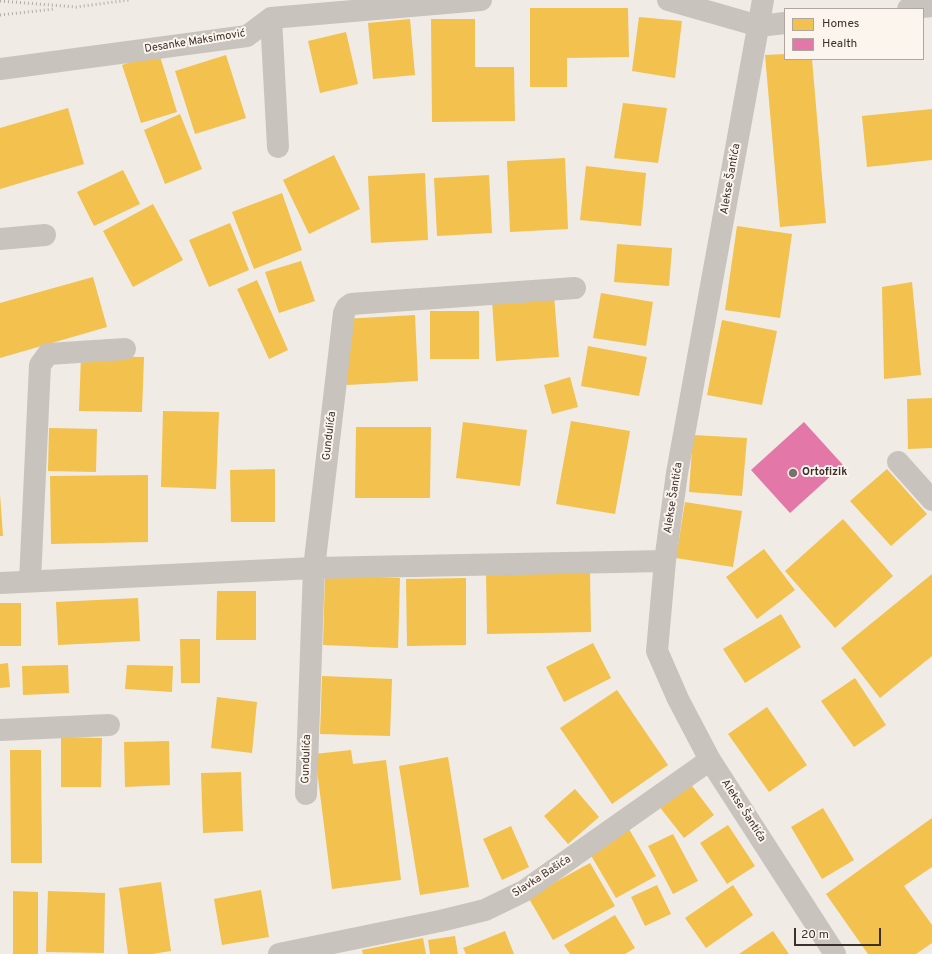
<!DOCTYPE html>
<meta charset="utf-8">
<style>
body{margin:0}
#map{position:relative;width:932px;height:954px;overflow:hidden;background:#f0ebe5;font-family:Overpass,sans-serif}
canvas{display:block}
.legend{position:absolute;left:784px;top:8px;width:140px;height:52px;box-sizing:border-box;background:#fbf5ee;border:1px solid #aea6a0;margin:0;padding:5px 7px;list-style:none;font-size:12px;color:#3b302b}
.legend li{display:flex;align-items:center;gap:8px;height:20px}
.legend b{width:20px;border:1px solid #aea6a0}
.scale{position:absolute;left:794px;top:928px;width:87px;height:18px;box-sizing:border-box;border:2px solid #3b302b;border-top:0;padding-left:5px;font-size:12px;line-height:14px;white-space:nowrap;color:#3b302b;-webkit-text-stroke:3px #fbf5ee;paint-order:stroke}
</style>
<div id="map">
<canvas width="932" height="954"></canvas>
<ul class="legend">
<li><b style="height:11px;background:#f2c14e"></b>Homes</li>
<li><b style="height:11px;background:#e377a8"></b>Health</li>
</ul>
<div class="scale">20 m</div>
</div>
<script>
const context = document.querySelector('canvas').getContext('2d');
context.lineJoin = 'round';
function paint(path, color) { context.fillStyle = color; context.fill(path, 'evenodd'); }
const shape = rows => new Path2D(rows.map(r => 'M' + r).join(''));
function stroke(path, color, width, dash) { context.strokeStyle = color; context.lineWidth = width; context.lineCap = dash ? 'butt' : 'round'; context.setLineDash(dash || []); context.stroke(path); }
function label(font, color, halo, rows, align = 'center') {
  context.font = font + ' Overpass,sans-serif'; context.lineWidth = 4; context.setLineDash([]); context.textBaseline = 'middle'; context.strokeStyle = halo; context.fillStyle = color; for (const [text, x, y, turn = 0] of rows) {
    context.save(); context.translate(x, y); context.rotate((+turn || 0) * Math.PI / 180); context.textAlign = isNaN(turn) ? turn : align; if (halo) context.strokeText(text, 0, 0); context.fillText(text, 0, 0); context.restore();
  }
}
paint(shape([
 [530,8,628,8,629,57,567,58,567,87,530,87],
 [639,17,682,21,675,78,632,71],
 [410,19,415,75,373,79,368,23],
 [431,19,475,19,475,67,514,67,515,121,432,122],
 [346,32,358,84,320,93,308,41],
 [159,53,177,112,141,123,122,65],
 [785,54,785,59,812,59,826,223,780,227,765,55],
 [226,55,246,118,195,134,175,71],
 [623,103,667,108,658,163,614,158],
 [68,108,84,164,0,189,0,128],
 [932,109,932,160,867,167,862,116],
 [180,114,202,169,165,184,144,130],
 [334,155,360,209,309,234,283,180],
 [565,158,568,229,510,232,507,161],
 [586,166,646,173,641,226,580,220],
 [123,170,140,204,94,226,77,192],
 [425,173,428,240,371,243,368,176],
 [489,175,492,233,437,236,434,178],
 [282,193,302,250,254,269,232,212],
 [153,204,183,260,133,287,103,231],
 [230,223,249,270,209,287,189,240],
 [737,226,792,234,780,318,725,310],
 [617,244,672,248,669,286,614,282],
 [301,261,315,301,279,313,265,272],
 [93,277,107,327,0,358,0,303],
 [257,280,288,350,269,359,237,289],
 [912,282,921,375,884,379,882,287],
 [601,293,653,302,646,346,593,338],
 [554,296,559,357,496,361,492,300],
 [430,311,479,311,479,359,430,359],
 [415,315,418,381,347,385,344,319],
 [722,320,777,331,762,405,707,395],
 [588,346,647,357,639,396,581,386],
 [81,356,144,357,142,412,79,411],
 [570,377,578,407,552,414,544,385],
 [932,398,932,448,908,449,907,399],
 [163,411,219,412,216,489,161,487],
 [571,421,630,431,615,514,556,504],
 [463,422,527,430,520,486,456,478],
 [356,427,431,427,430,498,355,498],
 [49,428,97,429,96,472,48,471],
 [693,435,747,438,742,496,689,492],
 [275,469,275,522,231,522,230,470],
 [887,469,927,514,891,546,850,501],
 [148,475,148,542,51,544,50,476],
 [0,494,3,536,0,536],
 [685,502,742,511,733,567,676,558],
 [843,519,893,576,835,628,785,571],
 [764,549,795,590,757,619,726,577],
 [590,571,591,632,487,634,486,574],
 [932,574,932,656,880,698,841,648],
 [325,575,400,578,398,648,323,645],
 [466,578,466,645,407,646,406,579],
 [217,591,256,591,256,640,216,640],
 [138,598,140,641,58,645,56,602],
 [0,603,21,603,21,646,0,646],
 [781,614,801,647,745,683,723,649],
 [180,639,200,639,200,683,181,683],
 [593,643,611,678,564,702,546,667],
 [8,663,10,687,0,688,0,664],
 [68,665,69,693,23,695,22,666],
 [127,665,173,666,172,692,125,689],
 [322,676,392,679,390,736,320,734],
 [855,678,886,725,854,747,821,701],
 [617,690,668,765,612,804,560,728],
 [217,697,257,702,252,753,211,748],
 [767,707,807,765,769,792,728,734],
 [61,737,102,738,101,787,61,787],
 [169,741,170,785,125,787,124,742],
 [10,750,41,750,42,863,11,863],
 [351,750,353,764,386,760,401,880,332,889,315,754],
 [448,757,469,887,420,895,399,766],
 [241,772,243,831,203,833,201,773],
 [689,782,714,815,684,838,658,805],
 [575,789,599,817,568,844,544,816],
 [823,808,854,860,822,879,791,827],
 [932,818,932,867,904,886,932,925,932,943,916,954,868,954,826,894],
 [728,825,755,866,727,884,700,843],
 [511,826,529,867,502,880,483,839],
 [629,829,656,876,616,898,589,852],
 [673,834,698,881,673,894,648,846],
 [590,863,615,906,553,940,528,897],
 [161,882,171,951,152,954,128,954,119,888],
 [657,885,671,914,645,926,631,897],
 [733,885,753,915,706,948,685,918],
 [261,890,269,937,222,945,214,899],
 [13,891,38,892,38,954,13,954],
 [48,891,105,893,104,953,46,952],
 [615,915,635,948,625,954,570,954,564,945],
 [505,931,514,954,466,954,463,948],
 [773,931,789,954,739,954],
 [455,936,458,954,430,954,428,940],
 [423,938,426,954,363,954,362,950]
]), '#f2c14e');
paint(shape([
 [804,422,843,465,790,513,751,470]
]), '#e377a8');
stroke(shape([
 [668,0,759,26,785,23],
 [763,0,677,473,665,561,657,651,678,699,710,760,835,954],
 [908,9,932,6],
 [271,18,278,147],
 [0,69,247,36,271,18,481,0],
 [0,239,45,235],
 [898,462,932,500],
 [30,581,40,365,48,354,125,349],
 [0,583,314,568,665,561],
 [0,730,109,725],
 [306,794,314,568,344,313,347,307,351,304,575,288],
 [279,954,440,921,485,910,524,891,710,760]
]), '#c9c3be', 22);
stroke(shape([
 [0,1,76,7,129,0],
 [0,15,55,9]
]), '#b1aca8', 3, [1, 3]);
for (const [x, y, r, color] of [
 [793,473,5,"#7a716c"]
]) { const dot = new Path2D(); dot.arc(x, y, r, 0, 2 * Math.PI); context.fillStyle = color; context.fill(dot); stroke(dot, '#fbf5ee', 1.5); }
label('11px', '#3b302b', '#fbf5ee', [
 ["Desanke Maksimović",195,42,-9],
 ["Alekse Šantića",731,179,-80],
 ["Gundulića",330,436,-83],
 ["Alekse Šantića",674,498,-81],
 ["Gundulića",307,759,-88],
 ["Alekse Šantića",743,811,57],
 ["Slavka Bašića",542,877,-33]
]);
label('bold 11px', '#3b302b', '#fbf5ee', [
 ["Ortofizik",802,473]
], 'left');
</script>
